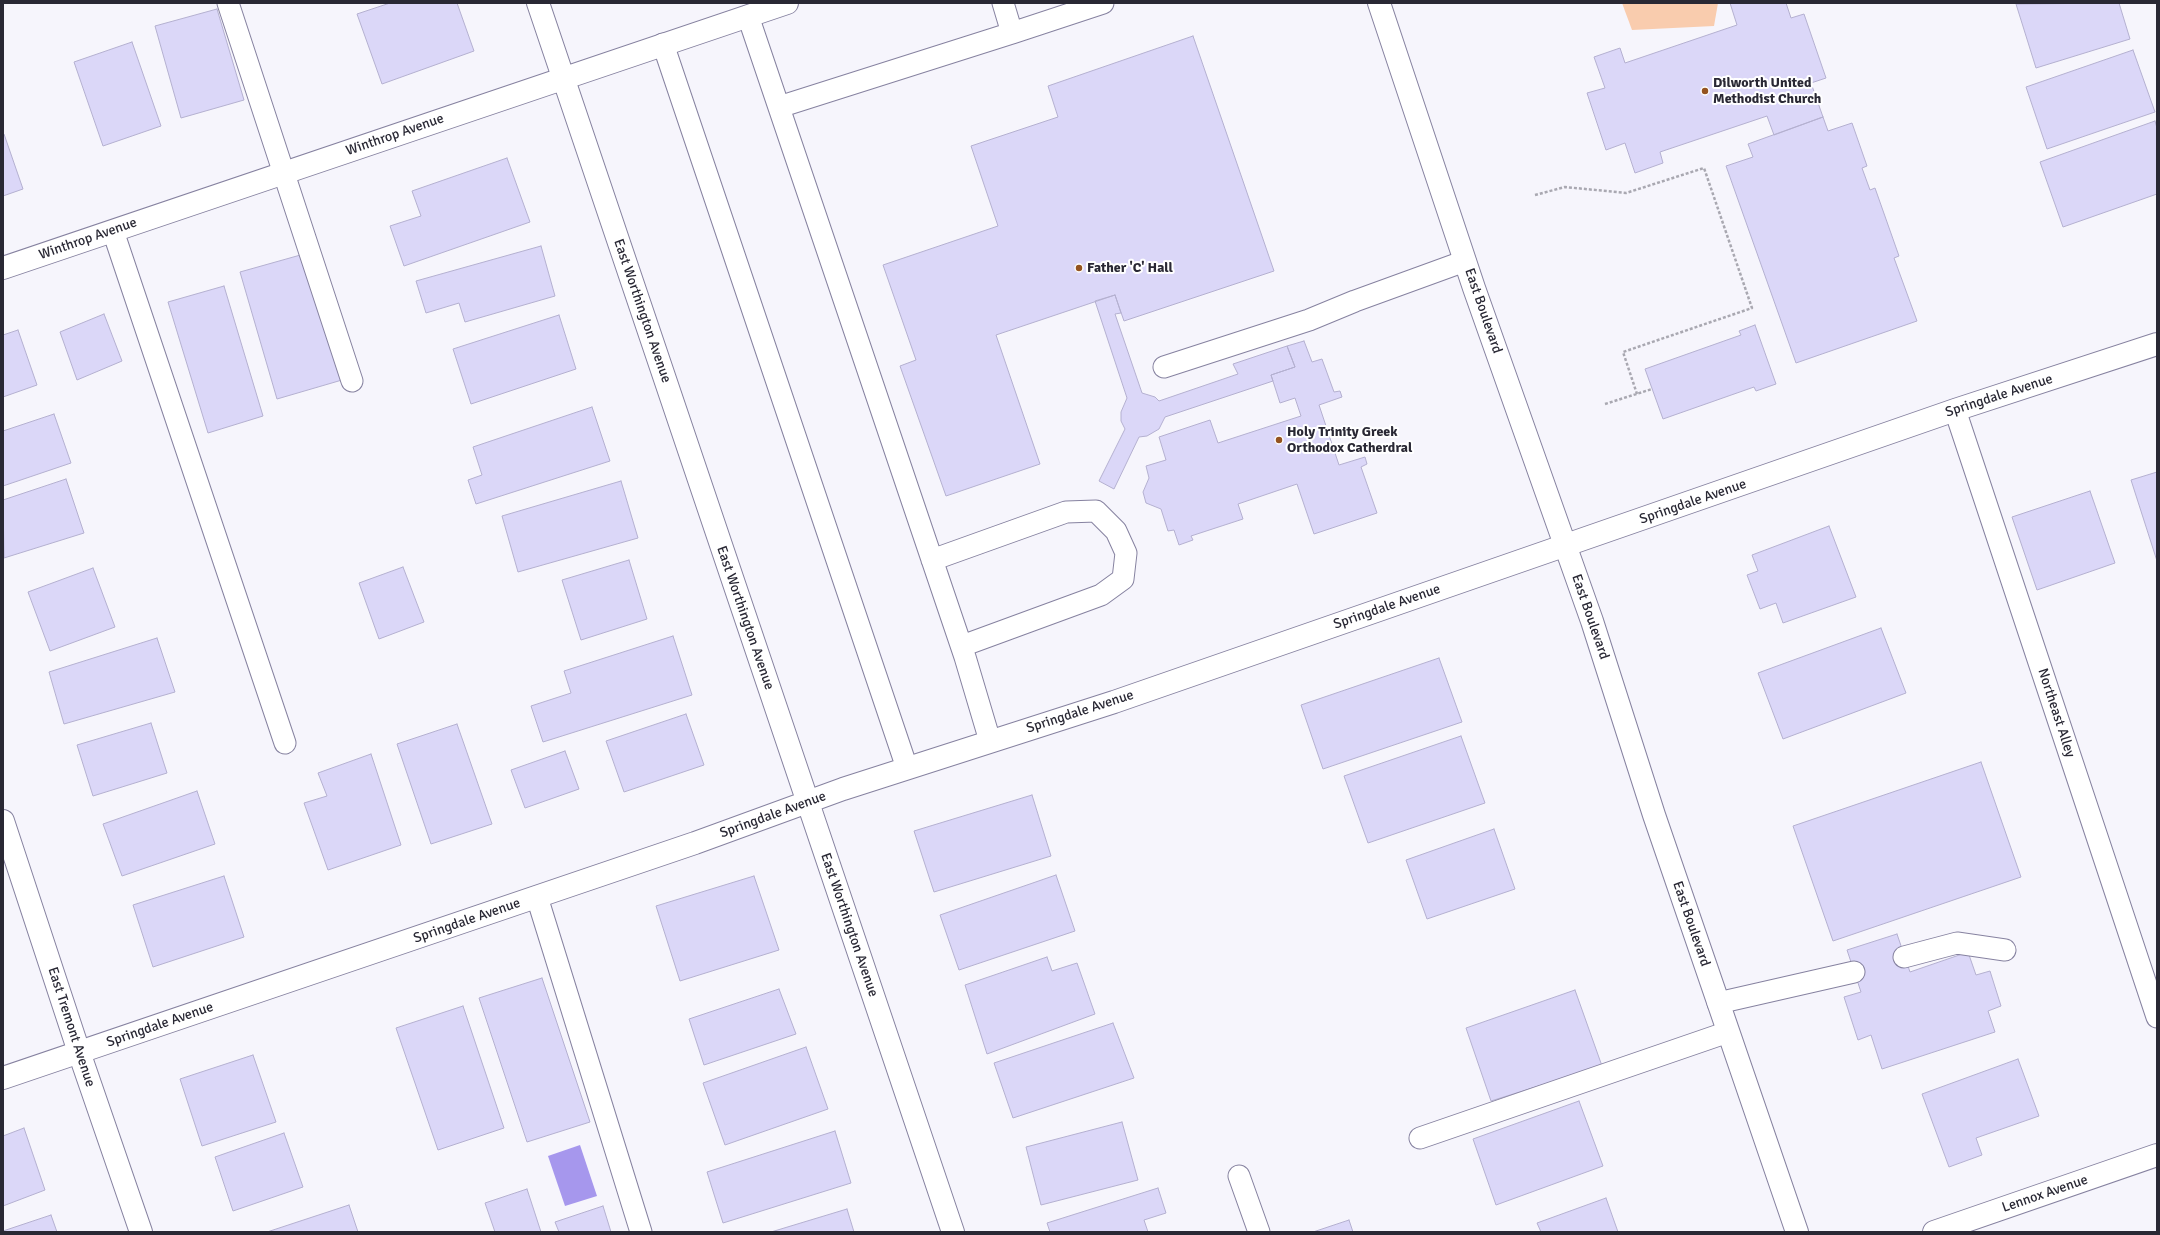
<!DOCTYPE html>
<style>
body{margin:0}
#map{position:relative;width:2160px;height:1235px;overflow:hidden;background:#f6f5fc;font-family:Signika,sans-serif}
canvas{display:block}
.frame{position:absolute;inset:0;border:4px solid #292834;pointer-events:none}
</style>
<div id="map">
<canvas width="2160" height="1235"></canvas>
<div class="frame"></div>
</div>
<script>
const context = document.querySelector('canvas').getContext('2d');
context.lineJoin = 'round';
function paint(path, color) { context.fillStyle = color; context.fill(path, 'evenodd'); }
const shape = rows => new Path2D(rows.map(r => 'M' + r).join(''));
function stroke(path, color, width, dash) { context.strokeStyle = color; context.lineWidth = width; context.lineCap = dash ? 'butt' : 'round'; context.setLineDash(dash || []); context.stroke(path); }
function label(font, color, halo, rows, align = 'center') {
  context.font = font + ' Signika,sans-serif'; context.lineWidth = 4; context.setLineDash([]); context.textBaseline = 'middle'; context.strokeStyle = halo; context.fillStyle = color; for (const [text, x, y, turn = 0] of rows) {
    context.save(); context.translate(x, y); context.rotate((+turn || 0) * Math.PI / 180); context.textAlign = isNaN(turn) ? turn : align; if (halo) context.strokeText(text, 0, 0); context.fillText(text, 0, 0); context.restore();
  }
}
paint(shape([
 [1622,3,1718,3,1714,26,1632,30]
]), '#f9ccae');
paint(shape([
 [580,1145,597,1196,565,1206,548,1156]
]), '#a697ed');
const building = shape([
 [390,3,457,3,474,51,382,84,357,14,390,3],
 [1730,3,1786,3,1791,18,1804,14,1826,78,1811,83,1823,117,1774,135,1767,116,1660,152,1663,163,1635,173,1625,143,1606,150,1587,93,1605,88,1594,57,1620,48,1625,63,1737,25,1730,3],
 [2119,3,2130,39,2036,68,2016,4,2119,3],
 [217,9,244,100,181,118,155,26,217,9],
 [1193,36,1274,271,1124,321,1115,295,996,335,1040,464,946,496,900,366,916,360,883,265,998,226,971,146,1058,117,1048,86,1193,36],
 [132,42,161,126,103,146,74,62,132,42],
 [2133,50,2155,112,2047,149,2026,87,2133,50],
 [1823,117,1828,131,1852,123,1867,166,1862,168,1870,190,1875,188,1899,256,1894,258,1917,321,1796,363,1726,166,1753,157,1748,144,1823,117],
 [2155,121,2157,128,2157,194,2063,227,2040,162,2155,121],
 [3,134,4,134,23,189,3,196,3,134],
 [507,158,530,222,404,266,390,226,421,216,412,191,507,158],
 [541,246,555,296,465,322,459,303,426,313,416,281,541,246],
 [304,254,342,380,277,399,240,272,304,254],
 [224,286,263,416,208,433,168,302,224,286],
 [1115,295,1121,313,1115,314,1142,393,1155,397,1159,401,1238,374,1233,364,1287,346,1295,367,1271,375,1273,381,1165,417,1159,429,1147,436,1139,437,1114,489,1099,481,1125,429,1121,421,1121,412,1127,398,1095,301,1115,295],
 [104,314,122,361,77,380,60,332,104,314],
 [559,315,576,369,471,404,453,349,559,315],
 [1755,325,1776,384,1756,391,1754,387,1663,419,1645,369,1741,335,1739,331,1755,325],
 [18,330,37,385,3,397,3,335,18,330],
 [1304,341,1312,362,1322,359,1334,392,1340,391,1342,397,1319,405,1339,465,1365,457,1367,464,1361,467,1377,513,1314,534,1297,484,1238,504,1243,519,1191,536,1193,540,1179,545,1174,530,1168,531,1161,509,1146,503,1143,492,1149,478,1146,466,1166,460,1159,437,1210,420,1218,443,1301,416,1295,398,1280,403,1271,375,1295,367,1287,346,1304,341],
 [592,407,610,461,476,504,468,480,482,475,473,447,592,407],
 [54,414,71,463,3,486,3,431,54,414],
 [2157,472,2157,561,2131,480,2157,472],
 [66,479,84,533,4,558,3,500,66,479],
 [621,481,638,538,518,572,502,516,621,481],
 [2090,491,2115,563,2037,590,2012,517,2090,491],
 [1829,526,1856,597,1783,623,1776,603,1760,609,1747,575,1758,571,1752,555,1829,526],
 [629,560,647,619,581,640,562,580,629,560],
 [403,567,424,622,379,639,359,583,403,567],
 [93,568,115,627,50,651,28,592,93,568],
 [1881,628,1906,693,1783,739,1758,673,1881,628],
 [673,636,692,695,543,742,531,706,571,693,564,671,673,636],
 [157,638,175,692,64,724,49,672,157,638],
 [1439,658,1462,722,1323,769,1301,705,1439,658],
 [686,714,704,765,624,792,606,741,686,714],
 [151,723,167,773,93,796,77,745,151,723],
 [457,724,492,824,431,844,397,744,457,724],
 [1461,736,1485,803,1368,843,1344,776,1461,736],
 [565,751,579,789,525,808,511,770,565,751],
 [371,754,401,845,328,870,304,803,327,796,318,773,371,754],
 [1981,762,2021,877,1833,941,1793,826,1981,762],
 [197,791,215,844,122,876,103,824,197,791],
 [1032,795,1051,856,934,892,914,831,1032,795],
 [1494,829,1515,889,1427,919,1406,860,1494,829],
 [1056,875,1075,931,959,970,940,915,1056,875],
 [224,876,244,937,153,967,133,905,224,876],
 [754,876,779,950,680,981,656,906,754,876],
 [1897,934,1910,972,1968,952,1976,975,1990,971,2001,1006,1988,1011,1995,1032,1882,1069,1871,1035,1858,1040,1844,997,1861,992,1847,950,1897,934],
 [1047,957,1052,971,1077,963,1095,1014,987,1054,965,985,1047,957],
 [542,978,590,1122,527,1142,479,998,542,978],
 [779,989,796,1034,704,1065,689,1019,779,989],
 [1575,990,1602,1066,1491,1101,1466,1028,1575,990],
 [463,1006,504,1128,438,1150,396,1028,463,1006],
 [1113,1023,1134,1078,1013,1118,994,1063,1113,1023],
 [806,1047,828,1109,725,1145,703,1083,806,1047],
 [253,1055,276,1122,202,1146,180,1079,253,1055],
 [2018,1059,2039,1116,1976,1138,1982,1155,1949,1167,1922,1094,2018,1059],
 [1579,1101,1603,1166,1496,1205,1473,1139,1579,1101],
 [1122,1122,1138,1180,1041,1205,1026,1147,1122,1122],
 [24,1128,45,1190,3,1206,3,1136,24,1128],
 [835,1131,851,1183,723,1223,707,1172,835,1131],
 [284,1133,303,1187,233,1211,215,1157,284,1133],
 [1158,1188,1166,1213,1144,1220,1148,1232,1050,1232,1047,1223,1158,1188],
 [527,1189,541,1232,495,1232,485,1203,527,1189],
 [1606,1198,1618,1232,1541,1232,1537,1223,1606,1198],
 [349,1205,358,1232,267,1232,349,1205],
 [603,1206,611,1232,559,1232,555,1222,603,1206],
 [847,1209,854,1232,771,1232,847,1209],
 [51,1215,57,1232,3,1232,3,1231,51,1215],
 [1349,1220,1353,1232,1313,1232,1349,1220]
]);
paint(building, '#dbd7f8');
stroke(building, '#b4b0d0', 1);
const service = shape([
 [228,3,352,381],
 [1003,3,1012,33,1103,3],
 [748,16,965,657,990,741],
 [663,44,907,768],
 [779,107,1012,33],
 [113,231,285,743],
 [1164,367,1309,320,1355,301,1465,261],
 [1955,410,2157,1017],
 [932,560,1066,512,1096,511,1116,531,1126,553,1123,579,1101,595,962,646],
 [537,897,641,1232],
 [1904,957,1957,943,2005,950],
 [1718,1003,1854,972],
 [1420,1138,1728,1032],
 [1239,1176,1259,1232]
]);
const minor = shape([
 [538,3,953,1232],
 [3,268,787,3],
 [3,1078,695,843,843,789,1114,702,1955,410,2157,344],
 [1934,1232,2157,1155]
]);
const tertiary = shape([
 [1379,3,1474,288,1592,621,1654,815,1797,1232],
 [3,821,79,1052,141,1232]
]);
stroke(service, '#8682a0', 23);
stroke(minor, '#8682a0', 24);
stroke(tertiary, '#8682a0', 24);
stroke(shape([
 [1535,195,1565,187,1626,193,1704,168,1752,308,1623,352,1637,394],
 [1605,404,1652,389]
]), '#a9a8b1', 2.5, [3, 2]);
stroke(service, '#fff', 21);
stroke(minor, '#fff', 22);
stroke(tertiary, '#fff', 22);
for (const [x, y, r, color] of [
 [1705,91,4,"#945320"],
 [1079,268,4,"#945320"],
 [1279,440,4,"#945320"]
]) { const dot = new Path2D(); dot.arc(x, y, r, 0, 2 * Math.PI); context.fillStyle = color; context.fill(dot); stroke(dot, '#fff', 1.5); }
label('bold 14px', '#292834', '#fff', [
 ["Dilworth United",1713,83],
 ["Methodist Church",1713,99],
 ["Father 'C' Hall",1087,268],
 ["Holy Trinity Greek",1287,432],
 ["Orthodox Catherdral",1287,448]
], 'left');
label('14px', '#292834', '#fff', [
 ["Winthrop Avenue",395,135,-19],
 ["Winthrop Avenue",88,239,-19],
 ["East Worthington Avenue",642,311,71],
 ["East Boulevard",1483,311,71],
 ["Springdale Avenue",1999,396,-18],
 ["Springdale Avenue",1693,502,-19],
 ["Springdale Avenue",1387,607,-19],
 ["East Boulevard",1590,617,71],
 ["East Worthington Avenue",745,618,71],
 ["Springdale Avenue",1080,712,-18],
 ["Northeast Alley",2056,713,72],
 ["Springdale Avenue",773,815,-20],
 ["Springdale Avenue",467,921,-19],
 ["East Boulevard",1691,924,71],
 ["East Worthington Avenue",849,925,71],
 ["Springdale Avenue",160,1025,-19],
 ["East Tremont Avenue",71,1027,72],
 ["Lennox Avenue",2045,1194,-19]
]);
</script>
